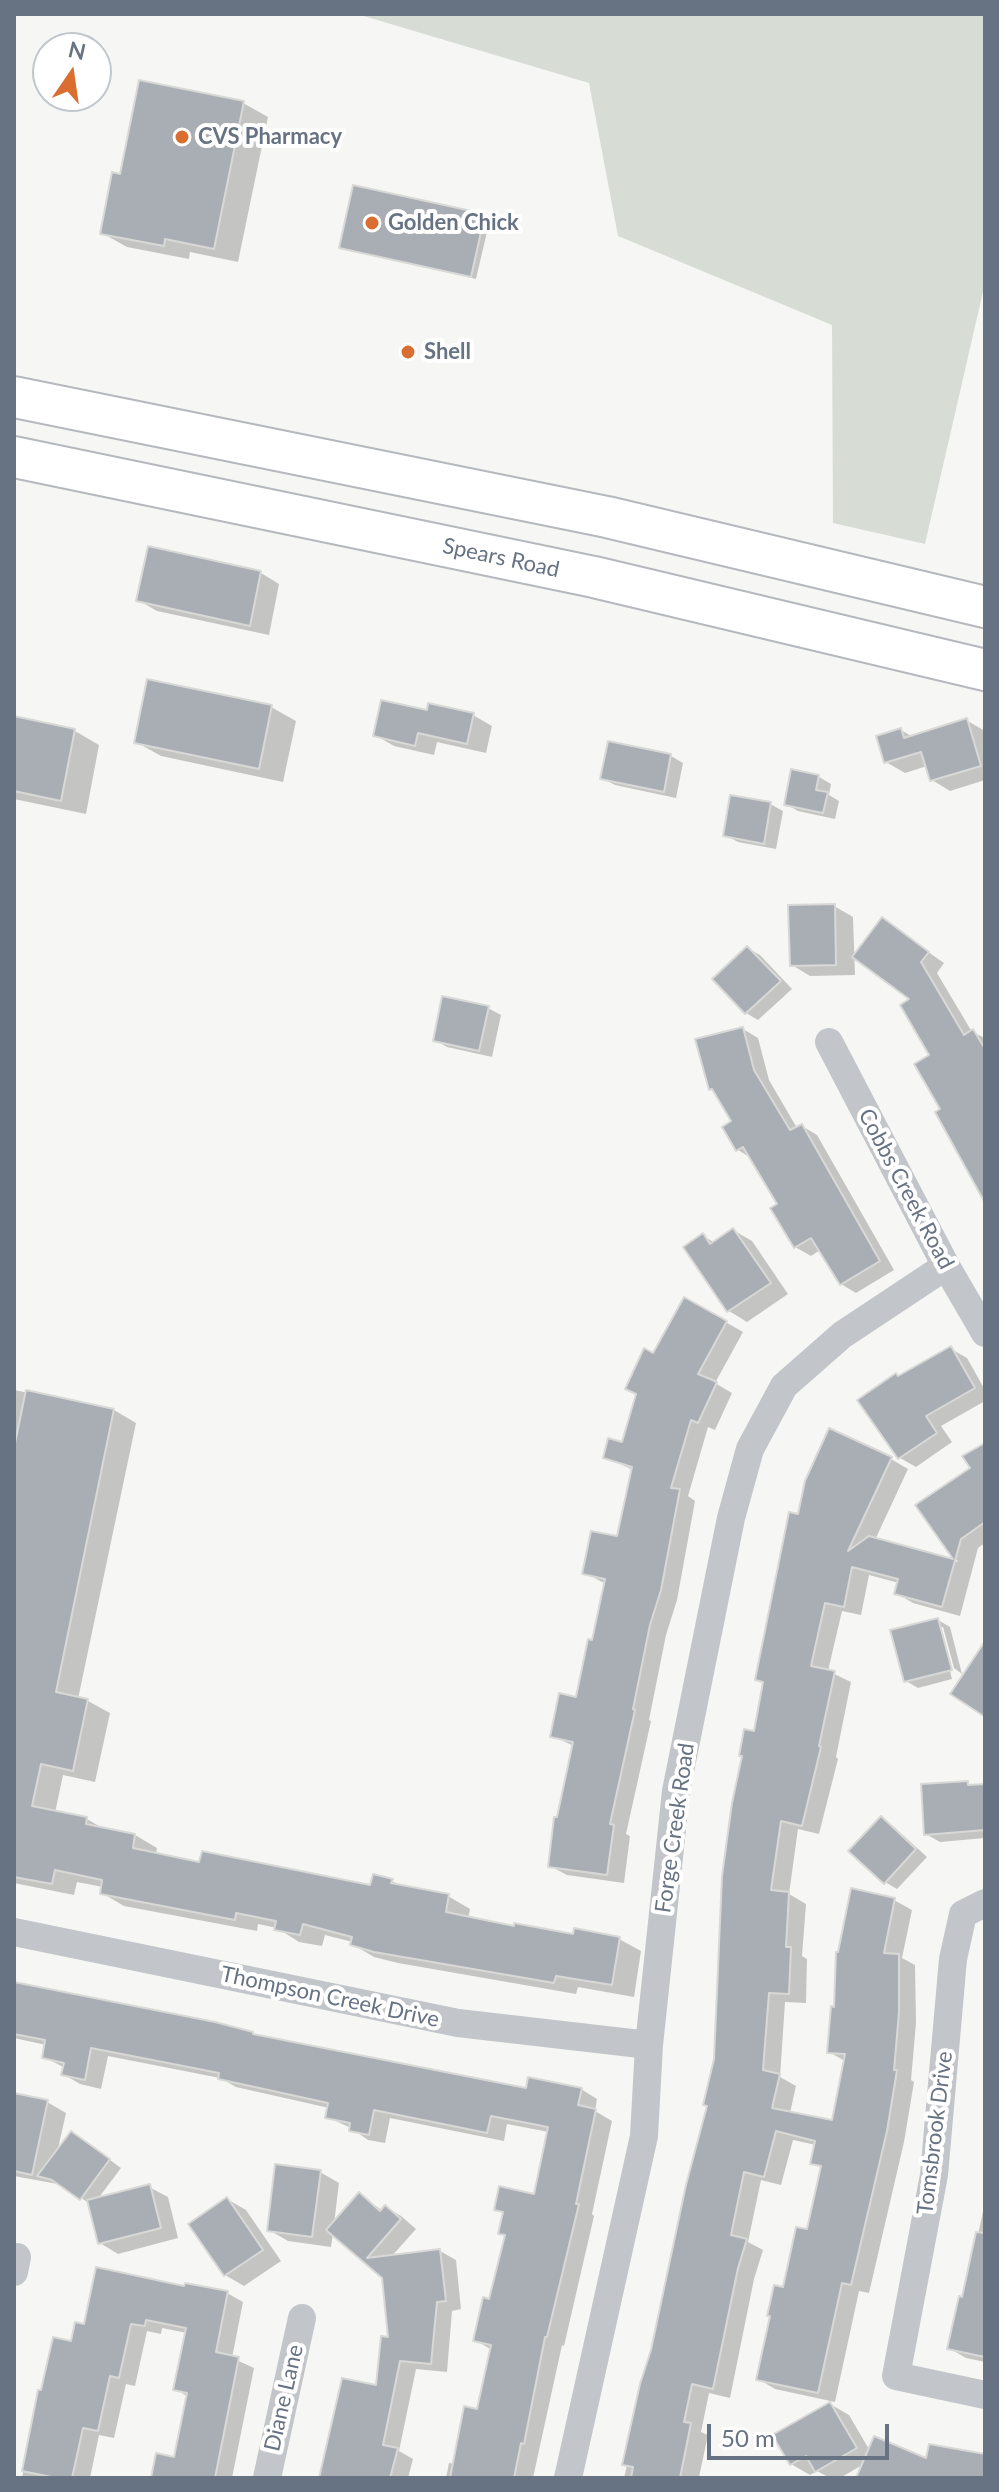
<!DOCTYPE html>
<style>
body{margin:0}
#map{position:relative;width:999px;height:2492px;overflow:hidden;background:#f6f7f4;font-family:Lato,sans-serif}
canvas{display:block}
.frame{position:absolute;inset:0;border:16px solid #677383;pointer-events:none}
.north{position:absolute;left:32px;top:32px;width:80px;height:80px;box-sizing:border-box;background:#fff;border:2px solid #c2c7cd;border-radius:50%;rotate:13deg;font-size:22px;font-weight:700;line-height:32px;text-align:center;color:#677383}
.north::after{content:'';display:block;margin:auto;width:28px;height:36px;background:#da6e31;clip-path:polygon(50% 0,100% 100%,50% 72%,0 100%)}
.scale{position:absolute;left:707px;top:2424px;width:182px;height:36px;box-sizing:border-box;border:4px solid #677383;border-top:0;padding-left:10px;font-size:24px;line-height:28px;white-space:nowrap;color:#677383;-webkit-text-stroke:6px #fff;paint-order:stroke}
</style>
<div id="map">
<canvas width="999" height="2492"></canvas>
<div class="frame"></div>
<div class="north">N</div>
<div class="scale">50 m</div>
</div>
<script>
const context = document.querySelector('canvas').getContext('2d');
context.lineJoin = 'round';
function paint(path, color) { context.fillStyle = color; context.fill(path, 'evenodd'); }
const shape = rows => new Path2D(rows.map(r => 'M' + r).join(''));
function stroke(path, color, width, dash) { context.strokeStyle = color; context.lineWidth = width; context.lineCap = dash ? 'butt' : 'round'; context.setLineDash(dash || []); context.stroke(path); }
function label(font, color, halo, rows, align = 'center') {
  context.font = font + ' Lato,sans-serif'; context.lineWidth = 8; context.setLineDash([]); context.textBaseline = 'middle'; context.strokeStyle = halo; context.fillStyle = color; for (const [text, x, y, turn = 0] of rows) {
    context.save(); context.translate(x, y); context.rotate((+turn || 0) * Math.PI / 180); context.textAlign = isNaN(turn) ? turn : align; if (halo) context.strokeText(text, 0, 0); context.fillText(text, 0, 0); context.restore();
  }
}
paint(shape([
 [357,14,985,14,985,283,925,544,833,523,832,325,618,236,589,83]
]), '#d7ddd5');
paint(shape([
 [243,103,268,117,238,262,190,252,189,259,127,247,102,233,122,177],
 [484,215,490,219,476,279,341,247],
 [150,549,261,573,279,584,269,635,157,611,138,600],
 [271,707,296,721,283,782,161,756,136,742],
 [428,713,473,715,492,726,486,753,437,742,434,755,394,746,375,735],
 [14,718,75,731,99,745,86,814,14,799],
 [966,720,985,731,985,780,950,791,932,780,927,766,905,773,886,762,901,730,913,737],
 [609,743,671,756,683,763,676,798,615,785,602,778],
 [793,771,819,777,831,784,829,795,839,801,835,819,798,811,786,804],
 [770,804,783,811,776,849,738,842,725,835],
 [834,906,853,917,855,975,810,976,792,965],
 [882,920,944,963,937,973,972,1032,985,1038,985,1199,943,1110,932,1055],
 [747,948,760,955,792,989,758,1020,746,1013],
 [488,1008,501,1015,492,1057,447,1047,435,1040],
 [743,1029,758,1038,769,1080,797,1128,802,1126,817,1135,894,1270,856,1293,841,1284,820,1250,811,1256,795,1247,779,1205,751,1158,738,1150,734,1122,717,1093,710,1089],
 [733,1230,752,1241,788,1294,747,1322,729,1311,703,1236,715,1243],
 [685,1299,743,1332,715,1383,732,1393,715,1430,708,1427,688,1496,695,1501,677,1600,666,1635,649,1720,651,1721,626,1834,630,1836,624,1883,567,1875,550,1866,574,1746,552,1736,577,1699,594,1643,606,1584,585,1573,619,1538,633,1470,605,1457,623,1445,654,1355],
 [951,1349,967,1358,985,1390,985,1401,941,1426,952,1442,916,1467,900,1458,860,1401],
 [14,1390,114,1410,136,1423,78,1699,88,1701,110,1713,95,1782,63,1775,55,1813,87,1819,104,1829,135,1835,157,1848,156,1855,201,1865,372,1888,392,1881,404,1888,448,1896,470,1909,468,1919,574,1936,619,1939,641,1951,634,1997,578,1987,576,1994,398,1963,374,1957,352,1944,353,1942,325,1935,322,1946,299,1942,277,1928,258,1924,257,1931,124,1906,102,1893,103,1887,77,1882,74,1895,14,1883],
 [985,1445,985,1543,978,1548,960,1616,913,1603,896,1593,899,1583,869,1575,861,1615,842,1611,828,1671,851,1682,836,1757,838,1759,819,1834,798,1829,789,1894,806,1904,802,1956,807,1959,806,2003,785,2002,780,2077,796,2086,790,2113,833,2122,845,2061,829,2052,836,2009,894,1900,912,1910,902,1958,915,1965,916,2023,911,2080,914,2082,904,2142,869,2293,859,2291,835,2402,775,2389,758,2379,785,2290,808,2231,822,2168,813,2163,816,2145,793,2140,781,2185,761,2180,748,2242,763,2250,754,2279,730,2398,709,2393,701,2432,708,2435,699,2477,701,2478,624,2478,709,2107,755,1733,765,1683,758,1679,799,1516,891,1459,908,1469,875,1540,958,1562,918,1505,972,1468],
 [938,1620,950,1627,962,1674,954,1668,943,1627,939,1627,942,1666,950,1671,952,1679,918,1688,906,1681],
 [967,1783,974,1787,985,1786,985,1838,940,1842,926,1834],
 [881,1819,893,1826,927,1857,897,1889,885,1882],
 [14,1984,252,2033,259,2037,528,2090,581,2089,597,2099,595,2111,612,2121,592,2214,594,2216,564,2346,562,2345,533,2478,446,2478,449,2463,455,2464,479,2411,492,2350,475,2340,491,2301,507,2236,500,2233,505,2214,496,2209,536,2197,549,2132,507,2124,504,2141,390,2118,385,2143,368,2140,351,2128,327,2117,329,2108,236,2087,220,2078,108,2056,101,2089,80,2084,63,2074,65,2068,44,2057,46,2045,14,2038],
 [14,2095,47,2102,66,2113,57,2153,84,2141,121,2168,97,2200,149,2187,168,2197,178,2238,118,2254,100,2243,90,2204,63,2185,14,2176],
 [320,2172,339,2183,334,2224,359,2195,382,2210,385,2207,401,2216,416,2229,391,2257,440,2251,456,2260,461,2309,452,2311,447,2372,416,2369,399,2451,413,2459,408,2478,322,2478,378,2388,391,2340,383,2277,333,2233,331,2247,288,2241,269,2230],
 [227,2199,246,2210,281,2261,244,2286,225,2275],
 [985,2202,985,2362,966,2358,949,2348,964,2300],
 [186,2289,227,2293,243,2302,232,2358,254,2368,232,2478,153,2478,175,2460,188,2397,176,2389,187,2333,162,2328,161,2334,147,2331,135,2386,126,2384,114,2438,99,2435,90,2478,22,2478,34,2416,72,2344,85,2326],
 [830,2404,849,2415,870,2451,928,2461,985,2457,985,2478,859,2478,864,2464,840,2478,830,2478,817,2471,810,2475,791,2464]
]), '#0003');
const building = shape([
 [139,80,244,101,214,249,165,239,164,246,100,234,112,172,120,174,139,80],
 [353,185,485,214,471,277,339,248,353,185],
 [148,546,261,571,250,626,136,601,148,546],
 [147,679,272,705,259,769,134,743,147,679],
 [381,700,427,710,428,703,474,713,467,744,418,733,415,746,373,736,381,700],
 [14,716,75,729,61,801,14,791,14,716],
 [967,718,981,766,930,781,921,752,884,763,876,736,901,728,904,738,967,718],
 [608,741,671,754,664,792,600,779,608,741],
 [791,769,819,775,816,790,828,792,823,813,784,805,791,769],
 [730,795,771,802,764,844,723,836,730,795],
 [835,904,836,965,790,966,788,905,835,904],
 [882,917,929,952,921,962,964,1035,973,1029,985,1049,985,1203,935,1112,940,1109,914,1064,929,1055,900,1005,909,999,852,957,882,917],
 [747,946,781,981,745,1014,712,979,747,946],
 [442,996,489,1006,479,1051,433,1041,442,996],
 [743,1027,754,1070,790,1130,802,1124,880,1261,840,1285,811,1238,794,1248,770,1208,777,1204,743,1147,736,1151,722,1127,731,1121,712,1089,709,1090,695,1039,743,1027],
 [733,1228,771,1283,727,1312,683,1247,703,1233,710,1244,733,1228],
 [684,1297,727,1321,698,1374,717,1382,698,1423,691,1420,671,1488,680,1489,661,1590,650,1625,633,1709,635,1710,610,1824,614,1825,607,1875,548,1867,554,1817,557,1817,573,1742,550,1737,559,1693,576,1697,588,1639,592,1640,605,1579,582,1574,591,1531,617,1536,632,1467,603,1458,608,1438,622,1442,636,1394,625,1389,644,1348,653,1353,684,1297],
 [951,1346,975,1388,926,1416,937,1433,898,1459,857,1400,896,1373,898,1376,951,1346],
 [26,1390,114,1409,56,1692,88,1699,73,1771,41,1764,32,1806,87,1817,86,1824,135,1834,133,1848,199,1862,202,1851,370,1885,373,1874,393,1879,391,1883,449,1894,446,1912,514,1926,514,1923,573,1934,574,1928,620,1937,612,1985,556,1976,554,1983,374,1952,350,1945,352,1937,303,1924,300,1935,274,1930,276,1921,236,1913,235,1920,100,1894,102,1880,55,1870,52,1884,14,1877,14,1448,26,1390],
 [829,1428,892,1457,848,1551,869,1536,953,1559,915,1505,970,1468,962,1456,985,1443,985,1522,961,1539,942,1607,894,1594,898,1579,852,1567,844,1607,825,1603,811,1666,835,1671,819,1746,821,1747,802,1826,781,1821,771,1890,789,1892,786,1947,791,1947,789,1994,769,1993,763,2070,780,2074,772,2108,832,2120,845,2054,827,2053,831,2006,834,2007,836,1952,838,1952,851,1888,895,1898,884,1953,899,1954,899,2012,894,2070,897,2070,887,2131,851,2285,842,2283,818,2393,756,2380,770,2316,767,2316,774,2285,783,2287,796,2227,807,2229,821,2166,810,2164,815,2141,776,2131,764,2177,744,2172,731,2235,747,2239,738,2268,713,2389,692,2384,684,2422,691,2423,680,2478,631,2478,633,2467,622,2465,640,2384,651,2350,686,2185,707,2106,703,2105,714,2059,722,1876,732,1803,742,1756,739,1756,744,1729,754,1731,763,1682,755,1680,789,1512,798,1514,805,1481,829,1428],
 [938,1618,952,1670,904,1682,890,1630,938,1618],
 [985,1641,985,1717,950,1694,985,1641],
 [968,1781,968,1785,985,1784,985,1830,924,1835,921,1784,968,1781],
 [881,1816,916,1849,884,1884,848,1851,881,1816],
 [14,1982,215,2022,253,2032,253,2034,526,2088,528,2077,582,2088,578,2105,596,2109,576,2204,579,2204,547,2337,545,2337,524,2444,521,2443,514,2478,450,2478,464,2406,477,2409,491,2345,473,2341,483,2297,489,2299,505,2235,498,2234,503,2212,494,2210,499,2186,534,2194,548,2127,491,2116,487,2133,374,2110,369,2135,349,2131,350,2123,325,2118,328,2103,218,2079,219,2073,91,2048,85,2080,61,2075,64,2063,42,2058,45,2040,14,2034,14,1982],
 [14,2093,48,2100,32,2175,14,2171,14,2093],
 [71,2131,110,2159,80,2200,52,2180,37,2176,71,2131],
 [275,2164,321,2170,312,2237,267,2231,275,2164],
 [150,2184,161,2228,98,2244,87,2200,150,2184],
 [359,2192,380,2211,385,2205,401,2219,367,2258,440,2249,446,2301,437,2302,431,2364,400,2361,383,2445,398,2448,390,2478,319,2478,342,2378,376,2385,381,2336,388,2337,382,2278,326,2230,359,2192],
 [227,2197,263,2250,224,2276,188,2224,227,2197],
 [976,2232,985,2233,985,2357,947,2349,959,2296,962,2297,976,2232],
 [96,2267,184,2286,185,2283,228,2291,216,2352,239,2357,215,2478,151,2478,156,2453,174,2457,187,2393,173,2390,186,2328,146,2320,145,2326,131,2324,119,2378,110,2376,98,2431,83,2428,72,2478,56,2478,22,2471,38,2390,41,2390,53,2337,71,2341,75,2322,84,2324,96,2267],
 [830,2402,857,2448,815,2472,806,2456,790,2465,772,2435,830,2402],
 [874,2436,926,2458,929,2444,985,2454,985,2478,856,2478,874,2436]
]);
paint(building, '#a9aeb5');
stroke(building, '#d8d8d6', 2);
const secondary = shape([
 [14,397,607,517,985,607],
 [14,457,594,577,985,670]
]);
stroke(secondary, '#b5b8bd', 44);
stroke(shape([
 [829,1042,946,1266,985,1333],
 [985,1903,963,1914,953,1959,934,2175,896,2376,985,2395],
 [14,1932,458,2023,649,2045],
 [14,2272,17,2257],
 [267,2478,302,2318],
 [568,2478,644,2136,649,2045,676,1791,731,1518,750,1449,784,1386,842,1335,946,1266]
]), '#c2c5c9', 28);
stroke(secondary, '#fff', 40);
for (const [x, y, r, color] of [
 [182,137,8,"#da6e31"],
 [372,223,8,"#da6e31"],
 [408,352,8,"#da6e31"]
]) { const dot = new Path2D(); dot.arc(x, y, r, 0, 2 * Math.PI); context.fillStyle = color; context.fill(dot); stroke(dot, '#fff', 3); }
label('bold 22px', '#677383', '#fff', [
 ["CVS Pharmacy",198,137],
 ["Golden Chick",388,223],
 ["Shell",424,352]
], 'left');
label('22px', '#677383', '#fff', [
 ["Spears Road",501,558,12],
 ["Cobbs Creek Road",906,1189,62],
 ["Forge Creek Road",675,1828,-82],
 ["Thompson Creek Drive",330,1997,12],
 ["Tomsbrook Drive",935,2133,-83],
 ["Diane Lane",284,2398,-77]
]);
</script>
